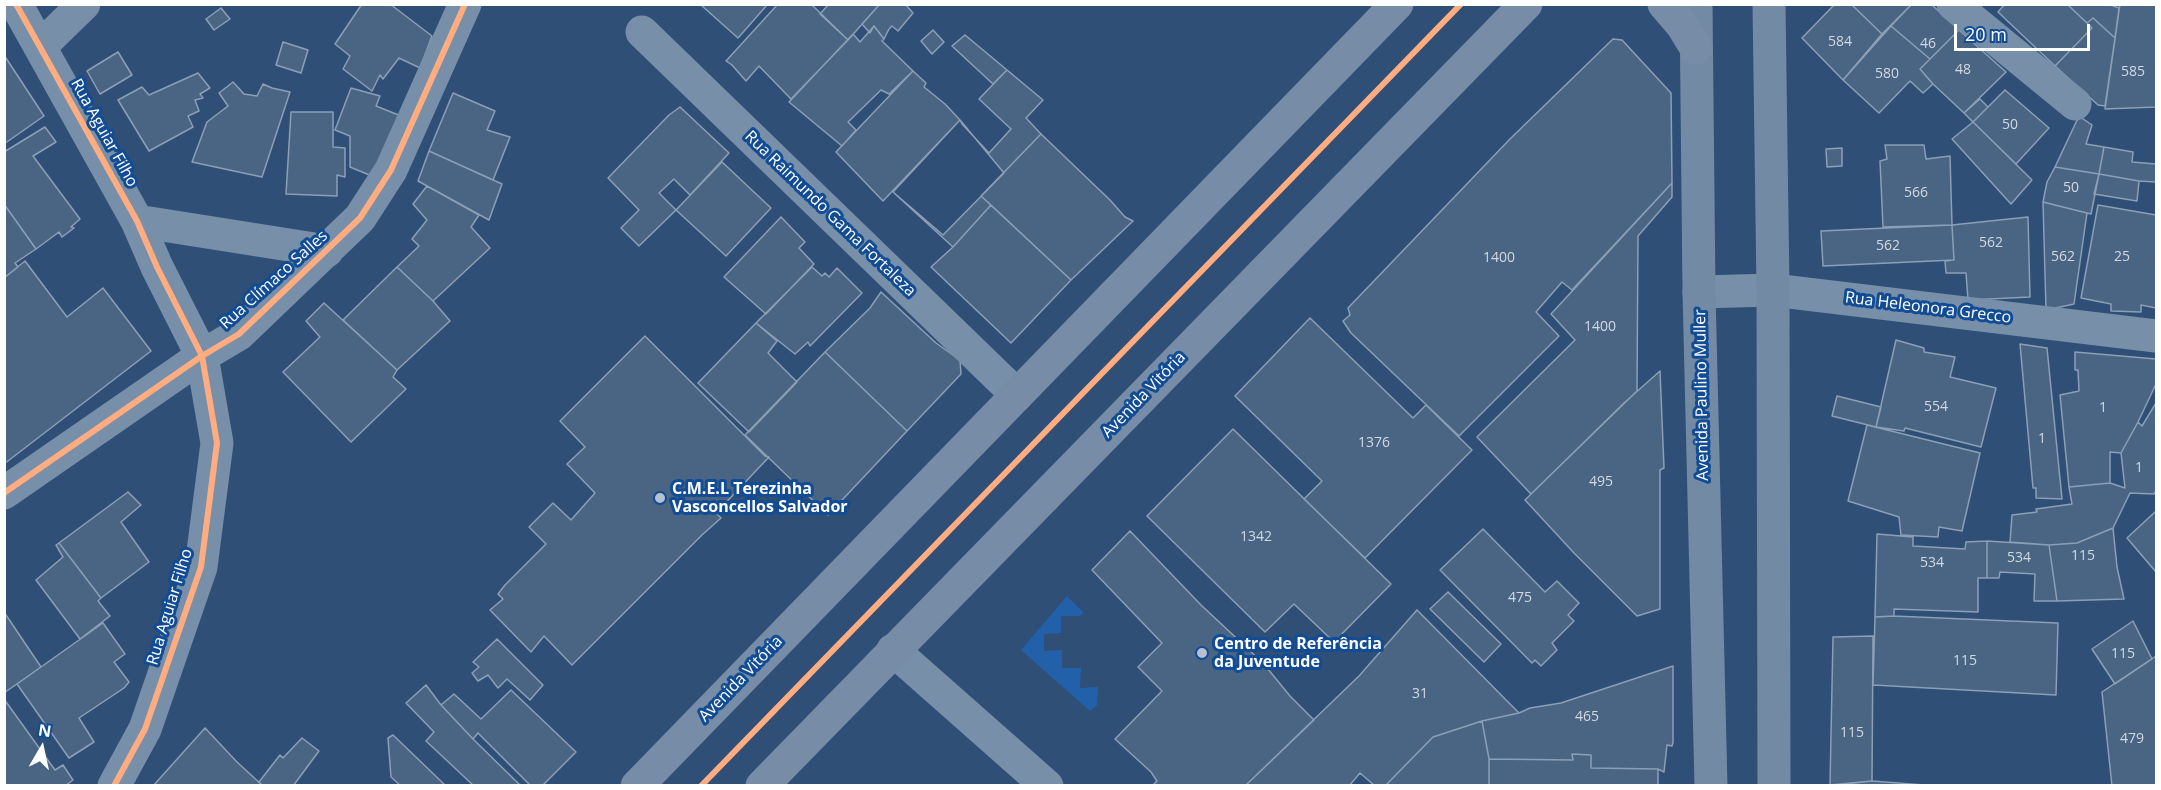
<!DOCTYPE html>
<meta charset="utf-8">
<style>
body{margin:0}
#map{position:relative;width:2161px;height:790px;overflow:hidden;background:#2f4f76;font-family:"Open Sans",sans-serif}
canvas{display:block}
.frame{position:absolute;inset:0;border:6px solid #fff;pointer-events:none}
.north{position:absolute;left:12px;top:718px;width:60px;height:60px;-webkit-text-stroke:4px #114c94;paint-order:stroke;rotate:9deg;font-size:16px;font-weight:700;line-height:24px;text-align:center;color:#fff}
.north::after{content:'';display:block;margin:auto;width:21px;height:27px;background:#fff;clip-path:polygon(50% 0,100% 100%,50% 72%,0 100%)}
.scale{position:absolute;left:1954px;top:24px;width:136px;height:27px;box-sizing:border-box;border:3px solid #fff;border-top:0;padding-left:8px;font-size:18px;line-height:21px;white-space:nowrap;color:#fff;-webkit-text-stroke:4px #114c94;paint-order:stroke}
</style>
<div id="map">
<canvas width="2161" height="790"></canvas>
<div class="frame"></div>
<div class="north">N</div>
<div class="scale">20 m</div>
</div>
<script>
const context = document.querySelector('canvas').getContext('2d');
context.lineJoin = 'round';
function paint(path, color) { context.fillStyle = color; context.fill(path, 'evenodd'); }
const shape = rows => new Path2D(rows.map(r => 'M' + r).join(''));
function stroke(path, color, width, dash) { context.strokeStyle = color; context.lineWidth = width; context.lineCap = dash ? 'butt' : 'round'; context.setLineDash(dash || []); context.stroke(path); }
function label(font, color, halo, rows, align = 'center') {
  context.font = font + ' "Open Sans",sans-serif'; context.lineWidth = 6; context.setLineDash([]); context.textBaseline = 'middle'; context.strokeStyle = halo; context.fillStyle = color; for (const [text, x, y, turn = 0] of rows) {
    context.save(); context.translate(x, y); context.rotate((+turn || 0) * Math.PI / 180); context.textAlign = isNaN(turn) ? turn : align; if (halo) context.strokeText(text, 0, 0); context.fillText(text, 0, 0); context.restore();
  }
}
paint(shape([
 [1067,596,1084,613,1080,616,1061,616,1061,633,1044,634,1044,651,1062,650,1062,668,1081,668,1080,688,1098,687,1097,705,1090,711,1021,650]
]), '#2261a9');
const building = shape([
 [362,4,390,4,432,36,420,68,399,58,383,79,380,75,372,91,343,69,350,56,335,44,362,4],
 [768,4,738,38,701,5,702,4,768,4],
 [778,4,811,4,848,40,791,99,759,66,746,81,732,65,726,61,778,4],
 [829,4,880,4,848,40,820,14,829,4],
 [880,4,905,4,913,13,898,31,892,26,889,29,884,39,874,26,870,33,862,24,880,4],
 [1835,4,1851,4,1882,34,1843,80,1802,38,1835,4],
 [1851,4,1912,4,1882,34,1851,4],
 [1912,4,1931,4,1959,30,1930,59,1891,26,1912,4],
 [2005,4,2067,4,2092,28,2055,66,1998,12,2005,4],
 [2067,4,2108,4,2119,8,2115,38,2093,18,2087,23,2067,4],
 [2120,4,2156,4,2156,107,2105,109,2120,4],
 [221,8,230,19,214,30,206,19,221,8],
 [2093,18,2115,38,2105,106,2098,105,2055,66,2092,28,2087,23,2093,18],
 [874,26,884,39,882,41,913,71,889,94,881,90,848,122,856,130,842,146,789,102,853,34,860,42,874,26],
 [1891,26,1930,59,1920,69,1933,84,1923,93,1910,81,1879,113,1843,80,1891,26],
 [933,30,944,42,932,54,921,41,933,30],
 [1959,30,2006,72,1964,113,1933,84,1920,69,1959,30],
 [965,35,1007,70,993,84,952,46,965,35],
 [1613,39,1622,40,1671,93,1672,183,1572,290,1562,282,1536,312,1559,336,1459,436,1351,333,1343,321,1350,315,1348,308,1510,139,1613,39],
 [283,42,308,50,301,73,276,65,283,42],
 [118,52,132,75,100,94,87,71,118,52],
 [4,55,44,116,4,144,4,55],
 [1007,70,1043,100,1026,118,1041,134,981,196,991,205,953,247,893,192,960,120,962,124,989,153,1011,129,979,99,1007,70],
 [913,71,926,83,924,87,945,104,960,120,883,201,836,152,913,71],
 [198,73,210,88,200,94,203,98,195,100,199,111,188,116,193,127,149,151,118,100,142,87,149,95,198,73],
 [233,82,244,94,257,96,263,84,272,88,290,92,262,177,192,162,207,122,228,106,219,93,233,82],
 [351,88,380,96,376,106,406,118,379,179,350,167,350,136,335,130,351,88],
 [2005,90,2049,128,2016,164,1973,122,2005,90],
 [453,93,495,111,487,130,510,137,493,180,429,151,453,93],
 [1980,99,1988,107,1973,122,1964,113,1980,99],
 [680,107,729,153,690,195,674,179,659,193,676,210,639,246,621,228,639,210,608,178,669,115,680,107],
 [291,112,333,112,333,147,345,148,345,177,337,175,337,196,286,194,291,112],
 [2079,116,2092,125,2086,144,2104,147,2099,174,2055,167,2079,116],
 [960,120,1004,173,943,235,893,192,960,120],
 [1973,122,2032,180,2011,204,1952,139,1973,122],
 [45,127,56,142,33,156,80,219,71,227,74,228,62,237,59,232,36,249,4,204,4,152,45,127],
 [1041,134,1110,200,1125,217,1133,221,1071,280,981,196,1041,134],
 [1885,145,1924,145,1926,159,1950,156,1952,225,1883,227,1880,161,1887,159,1885,145],
 [2104,147,2133,152,2132,162,2156,164,2156,182,2139,181,2099,174,2104,147],
 [1842,148,1842,166,1827,167,1826,149,1842,148],
 [429,151,502,184,489,220,418,181,429,151],
 [722,162,771,208,726,256,676,210,722,162],
 [2055,167,2099,174,2091,214,2043,202,2047,182,2055,167],
 [2099,174,2139,181,2137,201,2094,194,2099,174],
 [1672,183,1672,197,1638,236,1637,391,1531,494,1477,437,1575,340,1551,314,1672,183],
 [427,186,479,215,471,227,490,248,433,301,397,267,419,246,412,239,427,220,413,204,427,186],
 [2043,202,2087,213,2074,304,2046,310,2043,202],
 [4,204,36,249,15,263,18,267,4,278,4,204],
 [991,205,1071,280,1011,343,931,267,953,247,991,205],
 [2098,205,2156,215,2156,308,2141,305,2141,312,2111,311,2111,304,2081,298,2098,205],
 [781,217,805,242,799,248,814,264,766,314,724,277,781,217],
 [2028,217,2030,297,1968,300,1966,273,1946,273,1945,261,1954,260,1952,225,2028,217],
 [1952,225,1954,260,1823,266,1821,231,1952,225],
 [25,261,67,317,103,288,151,351,4,464,4,278,25,261],
 [397,267,433,301,450,321,397,370,343,320,397,267],
 [812,267,822,276,825,273,829,277,837,268,862,293,810,346,808,342,795,354,756,323,812,267],
 [881,292,936,343,960,360,961,374,907,431,825,352,870,308,881,292],
 [324,303,397,370,393,377,406,389,351,442,283,372,320,337,306,321,324,303],
 [1310,318,1413,418,1426,405,1472,450,1365,558,1304,499,1322,481,1235,396,1310,318],
 [756,323,777,341,768,353,797,382,749,432,698,383,756,323],
 [645,336,765,456,769,457,716,513,721,518,702,535,572,665,544,636,531,652,490,610,503,599,498,594,505,585,546,544,529,527,553,503,571,520,595,493,567,464,585,447,560,421,645,336],
 [1896,340,1924,348,1924,352,1955,357,1950,377,1996,388,1981,447,1905,428,1904,431,1876,427,1896,340],
 [2020,344,2047,348,2062,499,2036,498,2036,488,2033,488,2020,344],
 [825,352,907,431,828,515,745,435,825,352],
 [2075,352,2156,359,2156,384,2138,422,2121,453,2110,452,2110,483,2069,487,2060,395,2079,391,2078,370,2075,370,2075,352],
 [1660,371,1664,468,1660,470,1660,609,1637,616,1574,553,1525,500,1624,403,1660,371],
 [1837,396,1881,407,1876,427,1832,416,1837,396],
 [2156,403,2156,491,2154,494,2130,493,2113,528,2077,543,2049,545,2010,542,2012,515,2037,512,2036,509,2072,504,2069,487,2110,483,2125,488,2121,453,2138,422,2142,426,2156,403],
 [1867,425,1980,453,1962,531,1939,527,1938,537,1901,535,1899,517,1848,501,1867,425],
 [1233,429,1391,584,1334,642,1294,604,1265,632,1147,516,1233,429],
 [128,492,141,505,121,522,149,562,101,598,59,543,128,492],
 [2156,511,2156,572,2127,538,2156,511],
 [2113,528,2117,567,2124,599,2057,601,2049,545,2077,543,2113,528],
 [1483,529,1545,592,1557,581,1579,603,1568,615,1574,621,1552,643,1557,650,1541,666,1535,660,1532,663,1440,570,1483,529],
 [1130,531,1201,605,1263,663,1290,696,1314,720,1245,786,1152,786,1157,781,1151,772,1115,739,1162,691,1138,667,1162,643,1092,570,1130,531],
 [1877,534,1913,537,1913,546,1965,549,1966,542,1987,541,1987,578,1978,578,1978,612,1894,609,1894,616,1875,617,1877,534],
 [1987,541,2049,545,2057,601,2034,601,2035,574,2000,572,1999,578,1987,578,1987,541],
 [59,543,101,598,98,601,110,616,80,639,36,580,63,557,56,545,59,543],
 [1448,592,1501,644,1484,662,1430,609,1448,592],
 [1417,610,1519,713,1482,721,1433,737,1385,786,1375,786,1360,773,1349,786,1245,786,1359,676,1417,610],
 [4,612,41,667,4,693,4,612],
 [1894,616,2058,623,2056,695,1873,685,1875,617,1894,616],
 [2133,621,2152,659,2115,684,2092,649,2133,621],
 [103,623,125,654,114,662,129,682,124,688,79,718,94,742,69,758,17,684,103,623],
 [1873,636,1872,781,1830,785,1833,637,1873,636],
 [497,639,543,685,530,700,507,679,498,688,488,675,478,681,472,673,479,667,473,662,497,639],
 [2156,656,2156,786,2112,786,2102,692,2156,656],
 [1673,666,1673,742,1672,746,1667,745,1664,772,1658,769,1591,768,1591,755,1572,754,1573,760,1489,759,1482,721,1519,713,1530,708,1561,703,1673,666],
 [426,685,441,705,473,739,521,786,474,786,426,741,434,732,406,703,426,685],
 [511,690,576,752,542,786,531,786,478,733,473,739,441,705,454,694,481,719,511,690],
 [4,699,55,770,63,765,73,780,65,786,4,786,4,699],
 [1482,721,1489,759,1489,786,1385,786,1433,737,1482,721],
 [205,728,237,762,263,786,153,786,205,728],
 [393,735,446,786,401,786,391,777,388,738,393,735],
 [302,738,319,751,293,786,263,786,259,782,280,755,283,758,302,738],
 [1572,754,1591,755,1591,768,1658,769,1658,786,1489,786,1489,759,1573,760,1572,754],
 [1872,781,1938,786,1845,786,1845,784,1872,781]
]);
paint(building, '#4a6584');
stroke(building, '#8c9fb6', 1.5);
stroke(shape([
 [16,4,137,221,157,267,202,356,217,443,201,567,145,729,114,786],
 [1953,4,2075,104],
 [642,32,1017,395],
 [41,46,84,4],
 [137,221,327,251],
 [1699,292,1773,290,2156,336],
 [4,493,202,356,239,334,360,218,391,170,465,4],
 [893,650,1047,786]
]), '#778fa9', 33);
stroke(shape([
 [1696,4,1699,292,1711,786],
 [1769,4,1773,290,1774,786]
]), '#738aa5', 33);
stroke(shape([
 [1664,4,1682,25,1696,48],
 [637,786,1397,4],
 [762,786,1526,4]
]), '#768ca7', 33);
stroke(shape([
 [16,4,137,221,157,267,202,356,217,443,201,567,145,729,114,786],
 [4,493,202,356,239,334,360,218,391,170,465,4],
 [701,786,1461,4]
]), '#ffac80', 6);
for (const [x, y, r, color] of [
 [660,498,6,"#b6c1cf"],
 [1202,653,6,"#b6c1cf"]
]) { const dot = new Path2D(); dot.arc(x, y, r, 0, 2 * Math.PI); context.fillStyle = color; context.fill(dot); stroke(dot, '#114c94', 2); }
label('14px', '#d2d8e0', null, [
 ["584",1840,42],
 ["46",1928,44],
 ["48",1963,70],
 ["585",2133,72],
 ["580",1887,74],
 ["50",2010,125],
 ["50",2071,188],
 ["566",1916,193],
 ["562",1991,243],
 ["562",1888,246],
 ["562",2063,257],
 ["25",2122,257],
 ["1400",1499,258],
 ["1400",1600,327],
 ["554",1936,407],
 ["1",2103,408],
 ["1",2042,439],
 ["1376",1374,443],
 ["1",2139,468],
 ["495",1601,482],
 ["1342",1256,537],
 ["115",2083,556],
 ["534",2019,558],
 ["534",1932,563],
 ["475",1520,598],
 ["115",2123,654],
 ["115",1965,661],
 ["31",1420,694],
 ["465",1587,717],
 ["115",1852,733],
 ["479",2132,739]
]);
label('16px', '#fff', '#114c94', [
 ["Rua Aguiar Filho",104,133,61],
 ["Rua Raimundo Gama Fortaleza",830,214,44],
 ["Rua Clímaco Salles",274,280,-42],
 ["Rua Heleonora Grecco",1928,308,7],
 ["Avenida Vitória",1144,395,-46],
 ["Avenida Paulino Muller",1702,395,-91],
 ["Rua Aguiar Filho",170,607,-73],
 ["Avenida Vitória",741,679,-46]
]);
label('bold 16px', '#fff', '#114c94', [
 ["C.M.E.L Terezinha",672,489],
 ["Vasconcellos Salvador",672,507],
 ["Centro de Referência",1214,644],
 ["da Juventude",1214,662]
], 'left');
</script>
